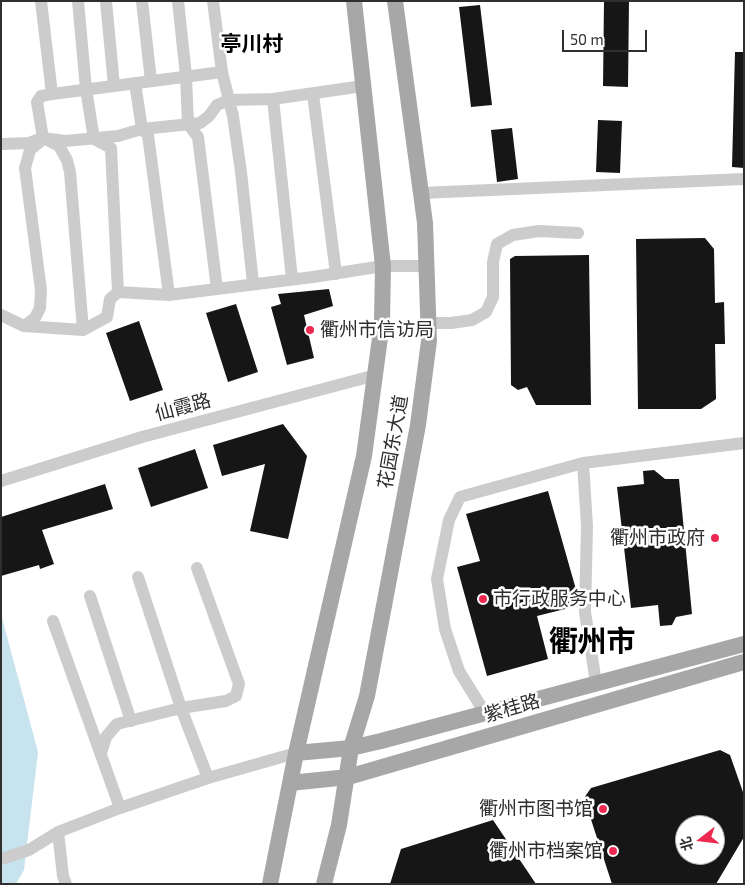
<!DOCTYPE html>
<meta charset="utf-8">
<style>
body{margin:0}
#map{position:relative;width:745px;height:885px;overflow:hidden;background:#fff;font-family:"Exo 2","Noto Sans SC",sans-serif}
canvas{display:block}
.frame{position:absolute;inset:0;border:2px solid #2f2f2f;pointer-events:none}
.north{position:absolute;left:675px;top:815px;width:50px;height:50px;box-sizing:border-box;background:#fff;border:1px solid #acacac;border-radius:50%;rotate:254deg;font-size:14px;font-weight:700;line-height:20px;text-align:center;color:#2f2f2f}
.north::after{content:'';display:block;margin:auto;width:18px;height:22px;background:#ee2951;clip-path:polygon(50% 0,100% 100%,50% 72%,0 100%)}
.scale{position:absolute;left:562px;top:30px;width:85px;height:22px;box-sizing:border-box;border:2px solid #2f2f2f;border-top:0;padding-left:6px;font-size:15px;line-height:18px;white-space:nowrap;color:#2f2f2f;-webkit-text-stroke:4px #fff;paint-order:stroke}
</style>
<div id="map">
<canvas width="745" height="885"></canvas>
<div class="frame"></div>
<div class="north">北</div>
<div class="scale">50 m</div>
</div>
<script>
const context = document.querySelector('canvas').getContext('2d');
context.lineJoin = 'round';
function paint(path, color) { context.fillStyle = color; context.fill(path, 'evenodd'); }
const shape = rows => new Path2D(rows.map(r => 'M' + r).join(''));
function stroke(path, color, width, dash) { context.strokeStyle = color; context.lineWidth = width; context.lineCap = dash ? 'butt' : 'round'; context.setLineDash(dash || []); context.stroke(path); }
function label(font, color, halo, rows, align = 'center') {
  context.font = font + ' "Exo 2","Noto Sans SC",sans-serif'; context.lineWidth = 5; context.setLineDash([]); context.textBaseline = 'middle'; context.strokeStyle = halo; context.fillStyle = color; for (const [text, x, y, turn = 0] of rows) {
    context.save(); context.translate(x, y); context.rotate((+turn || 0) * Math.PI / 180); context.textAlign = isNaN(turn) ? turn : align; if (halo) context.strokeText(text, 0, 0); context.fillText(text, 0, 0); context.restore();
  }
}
paint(shape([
 [1,614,38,752,24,870,16,884,1,884]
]), '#c7e4ee');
paint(shape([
 [604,1,629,1,628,87,603,86],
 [480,5,492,105,471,107,459,7],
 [735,52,744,52,744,168,732,167],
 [598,120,622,121,620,173,596,172],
 [512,128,518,179,497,182,491,130],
 [705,238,714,249,715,303,724,302,725,344,715,344,716,399,701,409,638,409,636,239],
 [589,255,591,405,536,405,527,387,518,390,511,385,510,259,515,256],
 [329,289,333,306,304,315,314,358,287,365,271,307,281,304,278,294],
 [236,304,258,372,228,382,206,313],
 [139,321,163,390,130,401,106,333],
 [283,424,307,456,288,539,250,531,265,464,222,476,213,445],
 [195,449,208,488,151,507,138,468],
 [654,470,665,479,679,479,692,614,676,617,672,625,660,626,658,605,631,608,617,487,644,484,643,471],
 [105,484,113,509,42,530,54,564,40,569,39,565,1,576,1,517],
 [548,491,577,593,577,606,537,616,548,659,487,676,457,567,480,561,466,514],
 [720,750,730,755,744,795,744,837,716,884,612,884,584,798,591,788],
 [685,825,715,825,715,855,685,855],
 [493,820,536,884,390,884,401,849]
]), '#161616');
stroke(shape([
 [41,1,52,94],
 [78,1,86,89,94,139,111,148,118,292],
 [106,1,114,86],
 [142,1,151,81],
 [178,1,186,76,188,124,198,137,217,289],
 [213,1,222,72,233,116,241,172,253,283],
 [135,83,142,129,148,135,169,295],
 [313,94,336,274],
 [273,99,292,279],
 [1,144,29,143,43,138,65,141,118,136,142,129,200,123,209,116,217,105,229,100,273,99,363,86],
 [421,193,744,179],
 [1,315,24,326,83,330,107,317,110,299,118,292,169,295,313,277,383,266,427,266],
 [429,323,451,323,472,320,486,312,493,297,493,262,497,244,513,235,539,231,578,233],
 [24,326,35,318,40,308,41,290,25,168,30,150,42,140],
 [83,330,70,172,67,160,59,146,43,138,37,102,41,96,52,94,222,72],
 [583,463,587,526,585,612,596,683],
 [1,481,142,437,376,375],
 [138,577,181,708,208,778],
 [90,596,131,721],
 [53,621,120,808],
 [485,713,459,671,445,629,437,579,449,520,460,497,583,463,744,443],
 [101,753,106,737,117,724,181,708,226,701,236,696,239,684,197,568],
 [58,832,63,876,66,884],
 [1,859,29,850,58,832,120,808,208,778,296,753]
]), '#ccc', 12);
stroke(shape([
 [296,753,351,748,381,741,744,644],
 [290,783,348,777,744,662],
 [270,884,296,753,364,456,382,323,383,266,354,1],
 [324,884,339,825,351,748,367,696,418,425,429,341,425,223,395,1]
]), '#a7a7a7', 16);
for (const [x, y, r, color] of [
 [310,330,5,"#ee2951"],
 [715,538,5,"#ee2951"],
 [483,599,5,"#ee2951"],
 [603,809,5,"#ee2951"],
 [613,851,5,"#ee2951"]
]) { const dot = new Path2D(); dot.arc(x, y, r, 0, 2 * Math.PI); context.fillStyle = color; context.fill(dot); stroke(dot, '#fff', 2); }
label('19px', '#2f2f2f', '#fff', [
 ["衢州市信访局",320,330,"left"],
 ["衢州市政府",705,538],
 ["市行政服务中心",493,599,"left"],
 ["衢州市图书馆",593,809],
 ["衢州市档案馆",603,851]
], 'right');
label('19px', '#2f2f2f', '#fff', [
 ["仙霞路",183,407,-15],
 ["花园东大道",393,442,-80],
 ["紫桂路",512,708,-16]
]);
label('bold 21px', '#000', '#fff', [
 ["亭川村",252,44]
]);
label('bold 29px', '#000', '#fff', [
 ["衢州市",592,641]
]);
</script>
